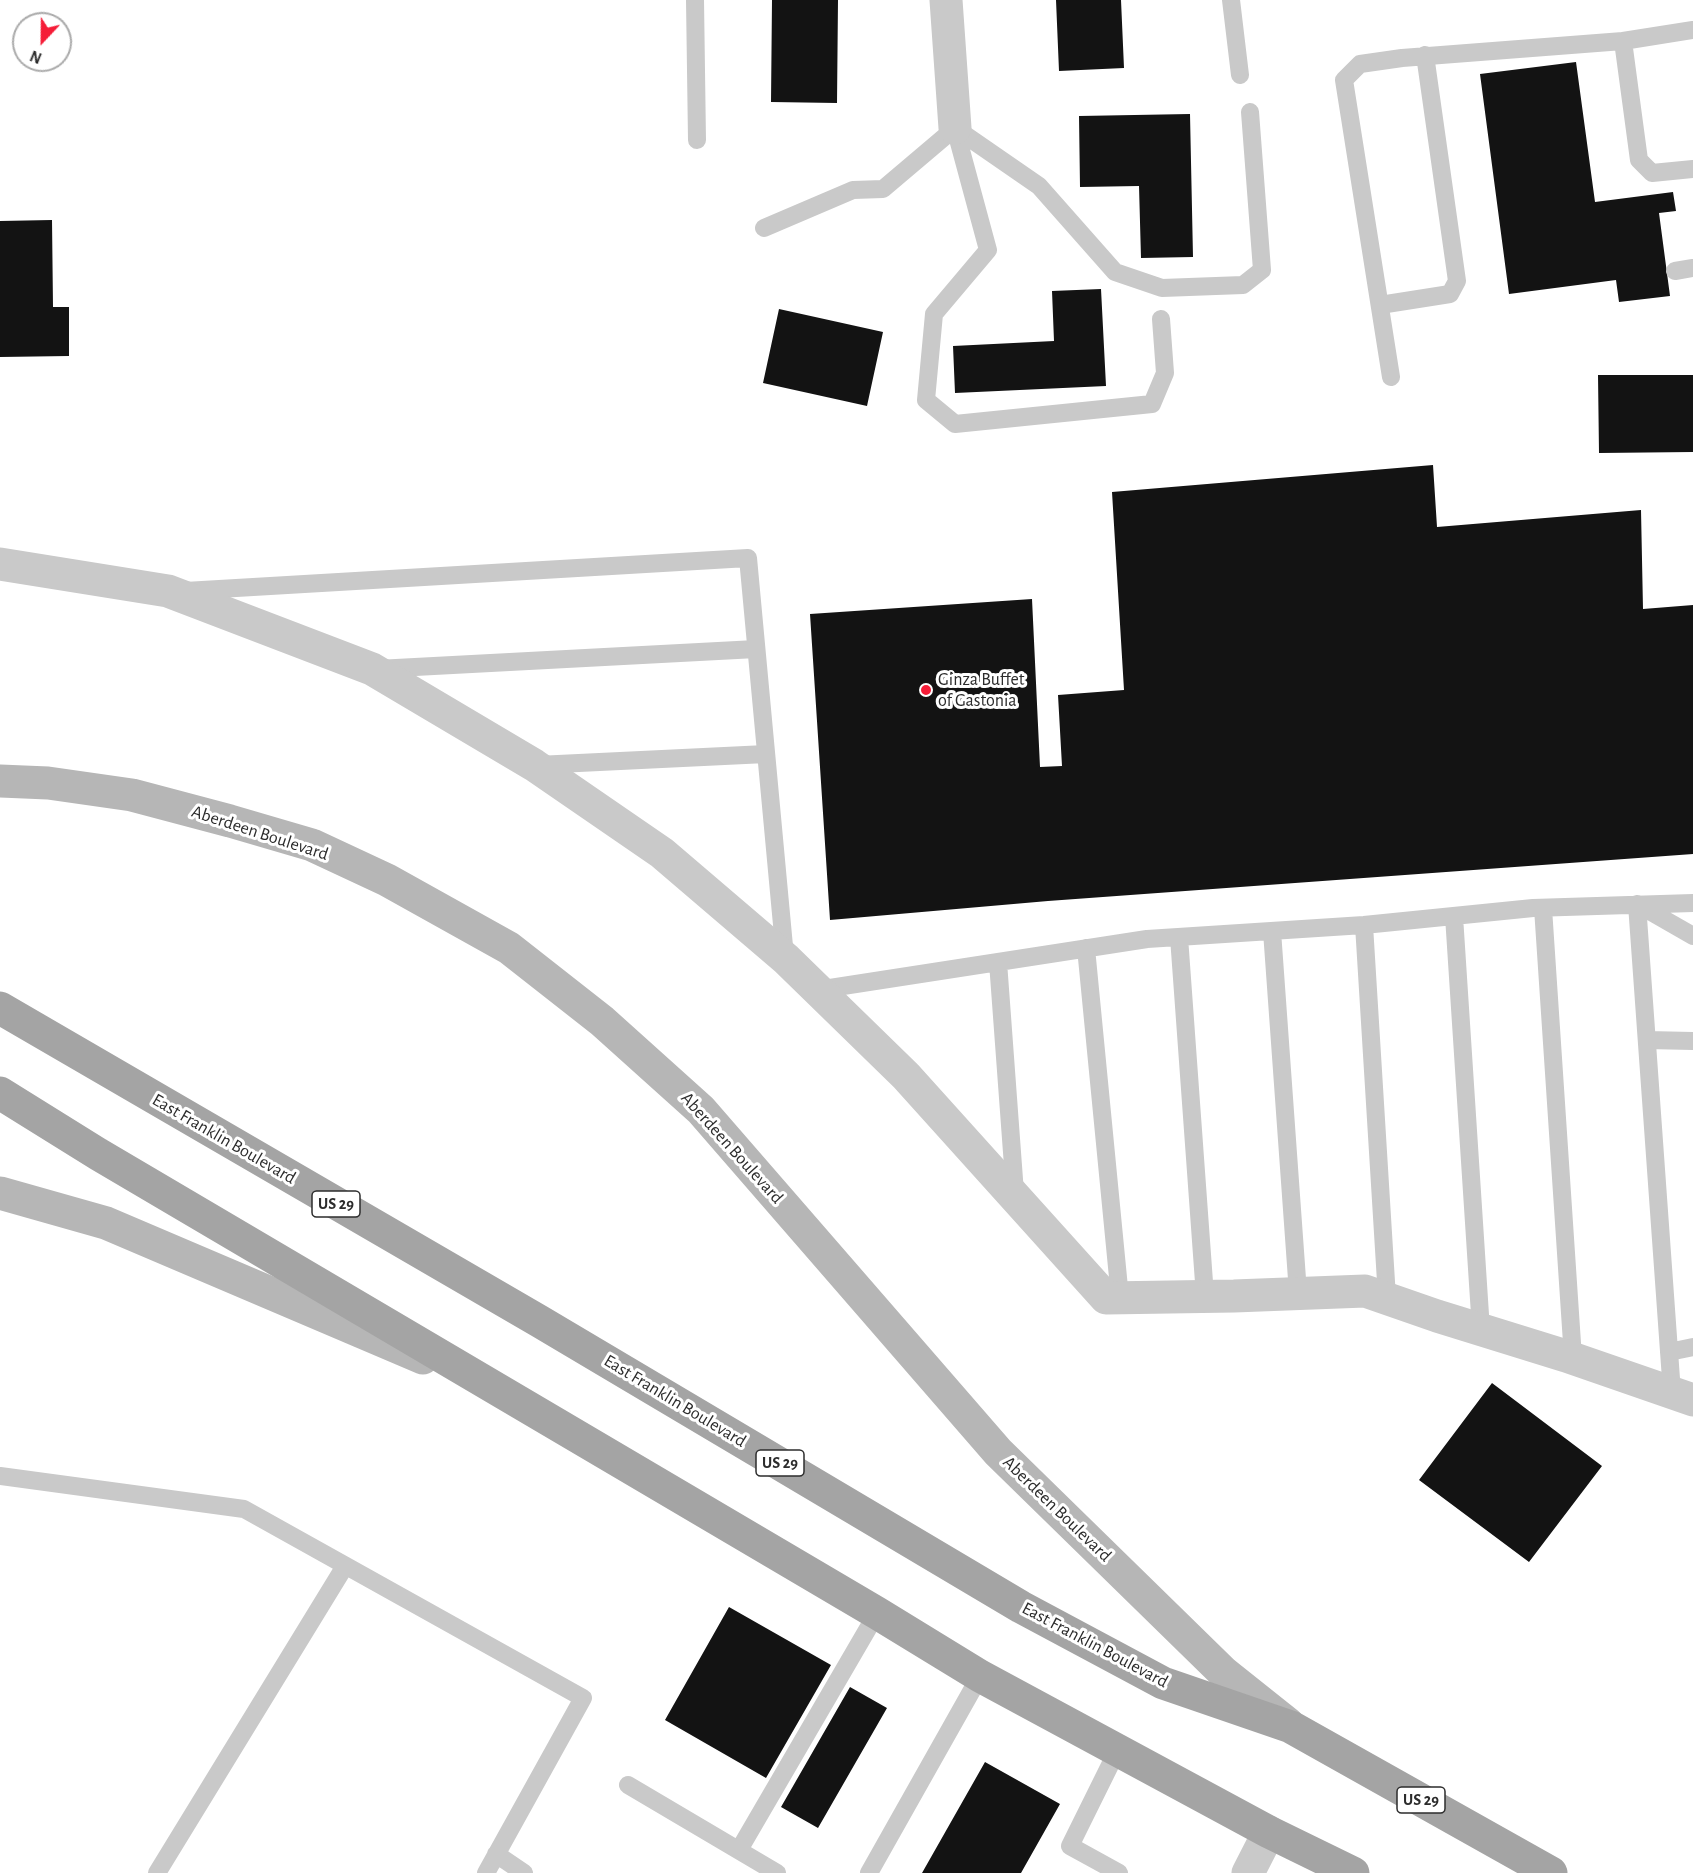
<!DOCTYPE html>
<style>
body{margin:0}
#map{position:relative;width:1693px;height:1873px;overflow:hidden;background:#fff;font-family:"Alegreya Sans",sans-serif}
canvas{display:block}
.north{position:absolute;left:12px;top:12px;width:60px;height:60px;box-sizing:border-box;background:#fff;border:2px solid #ababab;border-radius:50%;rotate:202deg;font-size:16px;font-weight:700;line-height:24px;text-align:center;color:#2c2c2c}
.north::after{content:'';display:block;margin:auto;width:21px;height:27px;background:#f51c37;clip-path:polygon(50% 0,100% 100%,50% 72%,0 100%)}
</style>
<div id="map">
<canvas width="1693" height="1873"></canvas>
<div class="north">N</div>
</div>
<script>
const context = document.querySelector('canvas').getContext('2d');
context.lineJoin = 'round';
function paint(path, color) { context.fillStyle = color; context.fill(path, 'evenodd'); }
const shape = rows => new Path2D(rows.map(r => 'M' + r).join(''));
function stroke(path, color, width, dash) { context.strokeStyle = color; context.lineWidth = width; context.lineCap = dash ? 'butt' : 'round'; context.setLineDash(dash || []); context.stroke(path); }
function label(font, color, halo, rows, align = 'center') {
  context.font = font + ' "Alegreya Sans",sans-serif'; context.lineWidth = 6; context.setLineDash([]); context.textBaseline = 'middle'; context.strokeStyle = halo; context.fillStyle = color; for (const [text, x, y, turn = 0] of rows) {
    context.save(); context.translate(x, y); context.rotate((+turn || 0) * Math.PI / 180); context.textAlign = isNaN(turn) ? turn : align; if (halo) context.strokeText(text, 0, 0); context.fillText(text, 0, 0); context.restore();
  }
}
paint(shape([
 [772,0,838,0,837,103,771,102],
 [1056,0,1121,0,1124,68,1059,71],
 [1576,62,1595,202,1673,192,1676,211,1659,213,1670,296,1619,302,1616,280,1509,294,1480,74],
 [1190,114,1193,257,1141,258,1139,186,1080,187,1079,116],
 [52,220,53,307,69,307,69,356,0,357,0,221],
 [1101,289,1106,386,955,393,953,346,1054,341,1052,291],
 [779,309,883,332,867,406,763,383],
 [1598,375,1693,375,1693,452,1599,453],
 [1433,465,1437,527,1641,510,1643,609,1693,605,1693,854,1048,901,830,920,810,614,1032,599,1040,767,1062,766,1058,695,1124,690,1112,492],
 [1492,1383,1602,1466,1529,1562,1419,1480],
 [729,1607,831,1665,766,1778,665,1720],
 [850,1687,887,1708,818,1828,781,1807],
 [985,1762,1060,1804,1021,1873,922,1873]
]), '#131313');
stroke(shape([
 [695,0,697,140],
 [1231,0,1240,75],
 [1693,30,1623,41,1639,160,1652,173,1693,169],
 [955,128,988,250,934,314,926,400,955,424,1152,404,1165,373,1161,319],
 [955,128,1039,186,1115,272,1162,288,1243,285,1262,270,1250,112],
 [764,228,853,190,883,189,955,128],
 [1675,271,1693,268],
 [1380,305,1450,294,1457,281,1425,55],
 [1391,377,1344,80,1360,64,1402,58,1623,41],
 [185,591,748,558,785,957],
 [377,669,756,649],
 [537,765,766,754],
 [1637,904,1672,1393],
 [1639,905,1693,936],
 [1543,908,1573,1358],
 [1454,916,1481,1330],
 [1364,925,1387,1298],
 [1272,931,1298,1293],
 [1179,937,1205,1296],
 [1086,948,1120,1298],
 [998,962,1015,1193],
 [817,990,1147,939,1364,925,1533,908,1693,903],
 [1647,1040,1693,1041],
 [1669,1352,1693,1347],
 [0,1476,244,1509,583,1698,486,1873],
 [1117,1751,1070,1846,1119,1873],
 [628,1785,777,1873],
 [739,1850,877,1613],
 [496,1854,524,1873],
 [157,1873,345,1566],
 [869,1873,980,1676]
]), '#c9c9c9', 18);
stroke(shape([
 [946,0,955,128],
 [0,564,168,591,372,669,534,765,662,853,786,959,906,1076,1106,1298,1234,1296,1365,1291,1437,1316,1566,1356,1693,1400],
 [1248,1873,1269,1832]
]), '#c9c9c9', 33);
stroke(shape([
 [0,781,48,783,132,795,230,821,312,845,387,880,509,948,602,1021,701,1110,998,1452,1224,1673,1288,1724],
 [0,1193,106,1223,423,1358]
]), '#b6b6b6', 33);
stroke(shape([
 [0,1008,539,1321,1021,1607,1163,1683,1291,1727,1551,1873],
 [0,1093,98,1154,877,1613,980,1676,1269,1832,1353,1873]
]), '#a4a4a4', 33);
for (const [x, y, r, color] of [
 [926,690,6,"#f51c37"]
]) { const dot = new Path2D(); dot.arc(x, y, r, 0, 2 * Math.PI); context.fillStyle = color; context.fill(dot); stroke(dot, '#fff', 2); }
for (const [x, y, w] of [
 [336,1204,48],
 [780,1463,48],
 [1421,1800,48]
]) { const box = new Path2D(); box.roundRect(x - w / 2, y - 13, w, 26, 4.5); context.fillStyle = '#fff'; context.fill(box); stroke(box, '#2c2c2c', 1.5); }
label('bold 16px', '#2c2c2c', null, [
 ["US 29",336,1204],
 ["US 29",780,1463],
 ["US 29",1421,1800]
]);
label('18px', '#2c2c2c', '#fff', [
 ["Ginza Buffet",938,680],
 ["of Gastonia",938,701]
], 'left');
label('18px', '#2c2c2c', '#fff', [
 ["Aberdeen Boulevard",260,833,18],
 ["East Franklin Boulevard",224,1139,30],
 ["Aberdeen Boulevard",732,1148,48],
 ["East Franklin Boulevard",675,1401,31],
 ["Aberdeen Boulevard",1057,1509,44],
 ["East Franklin Boulevard",1095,1645,28]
]);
</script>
